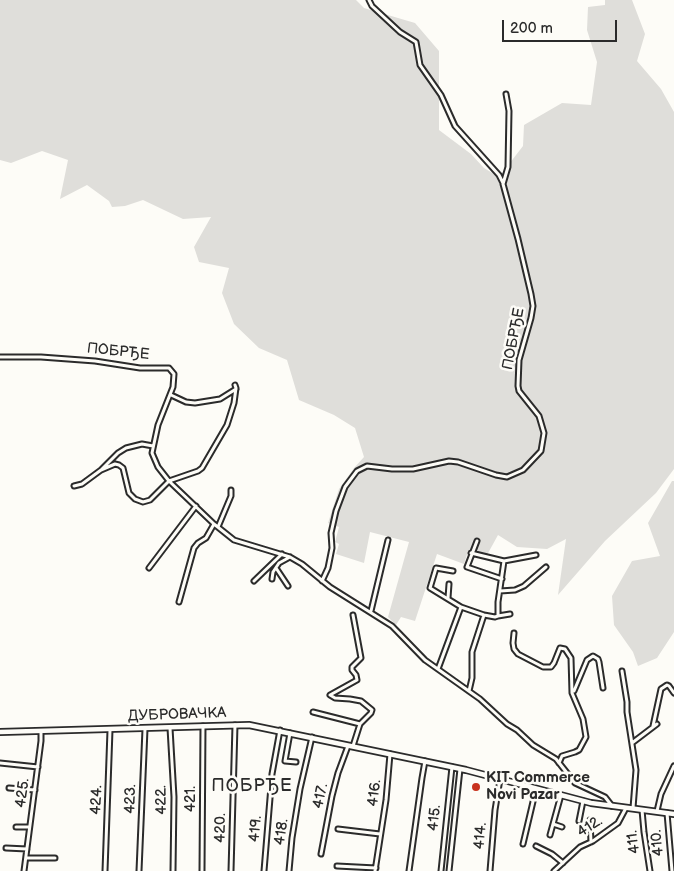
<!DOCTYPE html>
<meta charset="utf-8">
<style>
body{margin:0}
#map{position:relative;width:674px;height:871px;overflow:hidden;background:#fdfcf7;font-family:"Balsamiq Sans",sans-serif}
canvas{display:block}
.scale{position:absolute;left:502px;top:20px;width:115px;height:22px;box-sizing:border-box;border:2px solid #2b2b2b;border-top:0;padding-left:6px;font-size:15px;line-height:18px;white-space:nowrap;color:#2b2b2b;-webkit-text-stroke:4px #fdfcf7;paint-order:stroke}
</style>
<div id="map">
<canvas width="674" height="871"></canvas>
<div class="scale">200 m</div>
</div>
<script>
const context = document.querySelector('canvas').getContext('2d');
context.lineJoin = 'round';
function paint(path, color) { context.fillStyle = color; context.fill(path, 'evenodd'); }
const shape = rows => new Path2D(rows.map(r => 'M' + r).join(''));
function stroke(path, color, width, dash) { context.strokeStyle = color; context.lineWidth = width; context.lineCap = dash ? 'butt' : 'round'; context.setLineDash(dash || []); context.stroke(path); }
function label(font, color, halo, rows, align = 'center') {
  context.font = font + ' "Balsamiq Sans",sans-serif'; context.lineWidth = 5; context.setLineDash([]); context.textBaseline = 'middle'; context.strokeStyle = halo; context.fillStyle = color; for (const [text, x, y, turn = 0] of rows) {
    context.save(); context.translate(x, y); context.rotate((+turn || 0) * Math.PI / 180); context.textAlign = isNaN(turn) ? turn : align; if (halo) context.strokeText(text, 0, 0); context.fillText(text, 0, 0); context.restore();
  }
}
paint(shape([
 [0,0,356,0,364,8,415,23,439,51,439,130,471,154,484,168,499,177,523,146,524,125,562,103,591,105,597,62,587,30,588,7,605,5,605,0,632,0,645,34,637,61,661,89,674,112,674,469,656,493,605,541,558,595,566,539,547,549,517,547,498,535,487,555,468,551,464,564,437,554,415,621,401,617,396,625,388,617,409,542,370,532,364,563,336,554,339,544,335,542,339,527,328,523,339,489,354,468,364,457,355,428,334,415,299,400,287,360,259,348,234,324,222,293,229,268,199,262,194,247,211,217,183,219,143,200,125,206,112,207,109,201,87,185,60,199,68,160,42,151,11,163,0,160],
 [672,481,674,481,674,632,657,658,638,666,633,652,614,625,612,596,632,561,660,556,648,523]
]), '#dfdeda');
const street = shape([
 [369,0,372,6,400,32,416,42,420,65,441,95,455,126,499,175,503,183],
 [0,357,41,357,95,361,140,368,169,368,174,374,173,387,158,425,152,453,158,467,169,481,214,524,234,540,290,557,302,564,330,587,392,626,425,660,480,699,507,724,517,730,533,745,556,759,575,783,605,797,612,806],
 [171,395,186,402,195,403,220,399,236,389],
 [102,469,118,453,126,448,142,444,153,446],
 [74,486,82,484,101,470,115,464,119,465,123,468,129,493,135,499,143,502,150,500,169,481,198,471,202,468,227,425,234,403,236,388,235,385],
 [218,527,231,496,231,490],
 [477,541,467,567,502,579],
 [471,553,504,561,536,555],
 [149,568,196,506],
 [276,568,288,586],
 [453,571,436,568,430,588,461,607],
 [272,579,273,572,279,563,290,557],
 [254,581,282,554],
 [322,581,328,568,332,548,331,533,336,511,345,487,357,471,367,466,392,469,413,469,449,461,458,462,496,475,507,477,523,470,541,451,544,433,539,416,519,391,518,386,519,360,531,318,533,306,531,294,518,239,503,184,508,167,509,111,506,94],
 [500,591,515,590,524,586,546,567],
 [448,598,449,584],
 [179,602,194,548,198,543,206,538,214,524],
 [371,611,388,540],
 [498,616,510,614],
 [514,633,513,643,514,649,518,654,543,667,551,667,554,663,560,648,565,649,571,658,572,693,583,719,586,737,579,750,575,752,562,756,559,763],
 [438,669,461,607,484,615,495,617,498,616,498,602,504,561],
 [622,671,627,702,627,712,636,770,633,808],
 [469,691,472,678,472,652,484,615],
 [574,691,587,660,593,656,598,659,599,662,603,688],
 [313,712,360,724],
 [653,726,661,689,667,685,669,686,674,693],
 [170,728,174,797,173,871],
 [290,733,285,761,296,762],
 [632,743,657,724],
 [353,746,360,724,371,713,372,710,361,701,350,699,335,698,330,695,357,680,356,675,352,670,352,667,361,658,353,615],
 [0,763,38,767],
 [9,788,35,790],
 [642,810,644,832,650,871],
 [657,811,661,794,674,766],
 [667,813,672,871],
 [590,820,591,842],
 [579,821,583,801],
 [553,824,562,827],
 [16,827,29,827],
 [338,829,380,834],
 [550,835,561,795],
 [523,844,536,789],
 [536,846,552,854,563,863],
 [6,848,27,849],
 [321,854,332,796,338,773,348,746],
 [26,858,55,858],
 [337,866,376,868],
 [24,871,41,741,41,731],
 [105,871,110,730],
 [139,871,145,729],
 [202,871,203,726],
 [231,871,235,725],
 [264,871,272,774,280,730],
 [289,871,292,838,300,789,312,737],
 [375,871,386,800,390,754],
 [409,871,422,778,425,761],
 [441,871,452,767],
 [449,871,460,769],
 [490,871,495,810,500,779],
 [554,871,580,847,593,841,618,823,626,808]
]);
const primary = shape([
 [0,732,249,725,466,770,591,803,674,814]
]);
stroke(street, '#2b2b2b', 7);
stroke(primary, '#2b2b2b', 8);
stroke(street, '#fdfcf7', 3);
stroke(primary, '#fdfcf7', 4.5);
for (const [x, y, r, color] of [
 [476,787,5,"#c8321e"]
]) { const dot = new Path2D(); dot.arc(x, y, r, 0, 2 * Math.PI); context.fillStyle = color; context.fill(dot); stroke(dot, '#fdfcf7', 2); }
label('15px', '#2b2b2b', '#fdfcf7', [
 ["ПОБРЂЕ",514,339,-79],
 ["ПОБРЂЕ",118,352,6],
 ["ДУБРОВАЧКА",177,715,-2],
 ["425.",23,793,-82],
 ["416.",375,793,-83],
 ["417.",321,796,-78],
 ["423.",131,799,-88],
 ["421.",191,799,-90],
 ["424.",97,800,-87],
 ["422.",162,800,-91],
 ["415.",435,818,-84],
 ["412.",590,827,-32],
 ["420.",221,828,-89],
 ["419.",256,829,-85],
 ["418.",282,832,-82],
 ["414.",481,836,-85],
 ["411.",634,842,-97],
 ["410.",658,843,-95]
]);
label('bold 15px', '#2b2b2b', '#fdfcf7', [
 ["KIT Commerce",486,778],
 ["Novi Pazar",486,795]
], 'left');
context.letterSpacing = '1px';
label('18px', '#2b2b2b', '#fdfcf7', [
 ["ПОБРЂЕ",252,786]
]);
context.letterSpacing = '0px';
</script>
